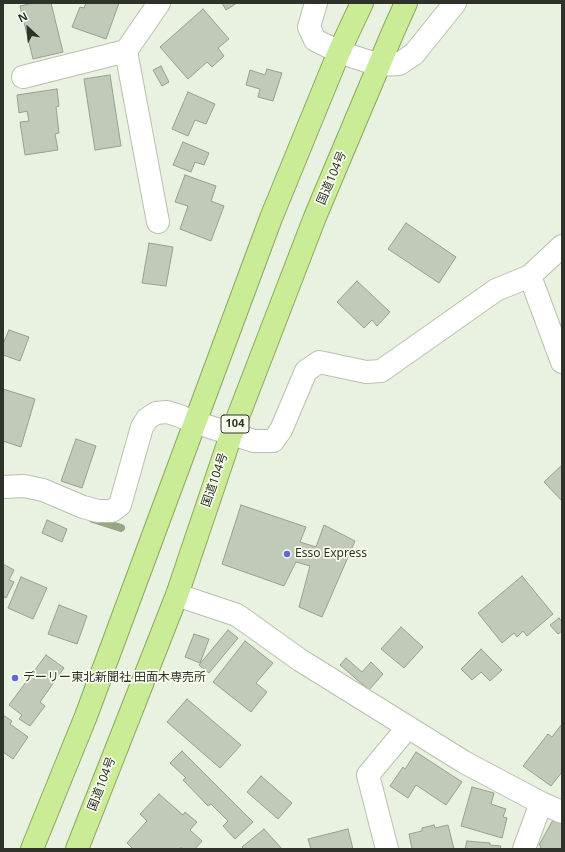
<!DOCTYPE html>
<meta charset="utf-8">
<style>
body{margin:0}
#map{position:relative;width:565px;height:852px;overflow:hidden;background:#e9f1e0;font-family:"Noto Sans",sans-serif}
canvas{display:block}
.frame{position:absolute;inset:0;border:4px solid #2f322b;pointer-events:none}
.north{position:absolute;left:8px;top:8px;width:40px;height:40px;-webkit-text-stroke:3px #f7feee;paint-order:stroke;rotate:334deg;font-size:11px;font-weight:700;line-height:16px;text-align:center;color:#2f322b}
.north::after{content:'';display:block;margin:auto;width:14px;height:18px;background:#2f322b;clip-path:polygon(50% 0,100% 100%,50% 72%,0 100%)}
</style>
<div id="map">
<canvas width="565" height="852"></canvas>
<div class="frame"></div>
<div class="north">N</div>
</div>
<script>
const context = document.querySelector('canvas').getContext('2d');
context.lineJoin = 'round';
const shape = rows => new Path2D(rows.map(r => 'M' + r).join(''));
function stroke(path, color, width, dash) { context.strokeStyle = color; context.lineWidth = width; context.lineCap = dash ? 'butt' : 'round'; context.setLineDash(dash || []); context.stroke(path); }
function paint(path, color) { context.fillStyle = color; context.fill(path, 'evenodd'); }
function label(font, color, halo, rows, align = 'center') {
  context.font = font + ' "Noto Sans","Noto Sans JP",sans-serif'; context.lineWidth = 3.5; context.setLineDash([]); context.textBaseline = 'middle'; context.strokeStyle = halo; context.fillStyle = color; for (const [text, x, y, turn = 0] of rows) {
    context.save(); context.translate(x, y); context.rotate((+turn || 0) * Math.PI / 180); context.textAlign = isNaN(turn) ? turn : align; if (halo) context.strokeText(text, 0, 0); context.fillText(text, 0, 0); context.restore();
  }
}
stroke(shape([
 [93,519,121,528]
]), '#97a683', 8);
const building = shape([
 [33,3,51,3,63,52,33,59,20,6,33,3],
 [86,3,119,3,106,39,72,27,80,7,84,8,86,3],
 [222,3,237,3,226,10,222,3],
 [203,9,229,39,218,48,224,56,212,67,207,62,188,79,160,47,203,9],
 [161,66,169,82,162,86,153,70,161,66],
 [267,69,282,73,273,101,258,97,260,89,246,85,250,70,265,75,267,69],
 [110,75,121,146,95,150,84,79,110,75],
 [57,89,59,106,56,107,59,133,55,134,58,150,25,155,20,122,29,121,27,111,19,113,17,95,57,89],
 [188,92,215,104,206,124,195,120,188,136,172,129,188,92],
 [183,142,209,153,204,165,195,162,191,172,173,165,183,142],
 [185,175,216,186,211,201,224,206,211,241,180,229,188,206,175,202,185,175],
 [406,223,456,257,439,283,388,249,406,223],
 [149,243,173,247,166,286,142,283,149,243],
 [357,281,390,312,377,326,372,320,364,328,337,302,357,281],
 [9,330,29,337,20,361,3,355,3,344,9,330],
 [3,389,35,399,21,447,3,441,3,389],
 [76,439,96,446,82,488,61,481,76,439],
 [562,465,562,501,544,482,562,465],
 [241,505,306,527,300,542,316,547,324,525,355,541,322,617,299,607,310,566,296,562,284,586,222,564,241,505],
 [47,520,67,529,62,542,42,533,47,520],
 [3,564,14,570,9,580,14,582,6,598,3,596,3,564],
 [522,576,553,614,527,636,523,631,517,637,514,633,502,643,478,613,522,576],
 [21,577,47,588,33,619,8,608,21,577],
 [59,605,87,616,77,644,48,634,59,605],
 [559,618,562,622,562,631,558,634,550,625,559,618],
 [401,627,423,647,404,668,381,649,401,627],
 [228,630,238,638,209,673,199,665,228,630],
 [194,634,209,639,200,663,185,657,194,634],
 [245,641,273,663,256,683,267,692,251,712,213,682,245,641],
 [481,649,502,670,490,681,481,672,472,680,461,669,481,649],
 [46,655,64,668,40,702,45,706,30,726,19,719,22,715,9,705,46,655],
 [346,658,362,672,371,662,383,674,369,690,340,665,346,658],
 [187,699,241,745,220,768,167,722,187,699],
 [3,715,12,721,10,724,28,737,13,759,3,752,3,715],
 [562,724,562,772,551,786,523,766,548,734,552,737,562,724],
 [182,751,253,822,235,839,223,826,228,821,211,804,208,806,183,780,186,778,170,763,182,751],
 [416,752,462,782,446,805,416,785,408,798,390,786,403,767,405,769,416,752],
 [261,776,292,803,278,819,247,792,261,776],
 [472,787,494,793,491,804,506,809,503,817,507,818,502,838,461,826,472,787],
 [159,794,183,815,185,812,197,822,190,830,202,841,195,849,183,849,181,847,180,849,133,849,127,843,147,821,140,814,159,794],
 [553,820,562,824,562,849,540,849,541,846,539,845,553,820],
 [434,825,435,828,448,825,454,849,412,849,409,834,422,831,422,828,434,825],
 [264,829,282,849,244,849,242,847,264,829],
 [348,829,353,849,311,849,308,839,348,829],
 [467,841,490,843,490,845,501,846,500,849,465,849,467,841]
]);
paint(building, '#c1c9b9');
stroke(building, '#989f8f', 1);
const minor = shape([
 [316,3,309,27,315,40,339,52,379,65,399,64,414,54,455,3],
 [23,77,126,51],
 [158,222,126,51,159,3],
 [530,276,562,362],
 [3,487,24,486,43,490,83,507,98,511,112,511,120,505,142,427,147,419,156,413,167,412,177,415,194,422,254,441,273,441,281,430,306,371,319,362,366,372,381,371,496,290,530,276,562,246],
 [177,595,237,615,300,660,464,762,541,803,562,812],
 [387,849,368,775,408,727],
 [524,849,541,803]
]);
const trunk = shape([
 [32,849,86,716,271,218,339,52,362,3],
 [77,849,177,595,231,435,315,217,393,32,406,3]
]);
stroke(minor, '#b9c0b0', 24);
stroke(trunk, '#8ba860', 24);
stroke(minor, '#fff', 22);
stroke(trunk, '#caec96', 22);
for (const [x, y, r, color] of [
 [287,554,4,"#6066de"],
 [15,678,4,"#6066de"]
]) { const dot = new Path2D(); dot.arc(x, y, r, 0, 2 * Math.PI); context.fillStyle = color; context.fill(dot); stroke(dot, '#f7feee', 1.5); }
for (const [x, y, w] of [
 [235,424,28]
]) { const box = new Path2D(); box.roundRect(x - w / 2, y - 9, w, 18, 3); context.fillStyle = '#f7feee'; context.fill(box); stroke(box, '#2f322b', 1); }
label('bold 11px', '#2f322b', null, [
 ["104",235,424]
]);
label('12px', '#2f322b', '#f7feee', [
 ["国道104号",332,178,-67],
 ["国道104号",215,480,-71],
 ["国道104号",102,784,-69]
]);
label('12px', '#2f322b', '#f7feee', [
 ["Esso Express",295,554],
 ["デーリー東北新聞社 田面木専売所",23,678]
], 'left');
</script>
